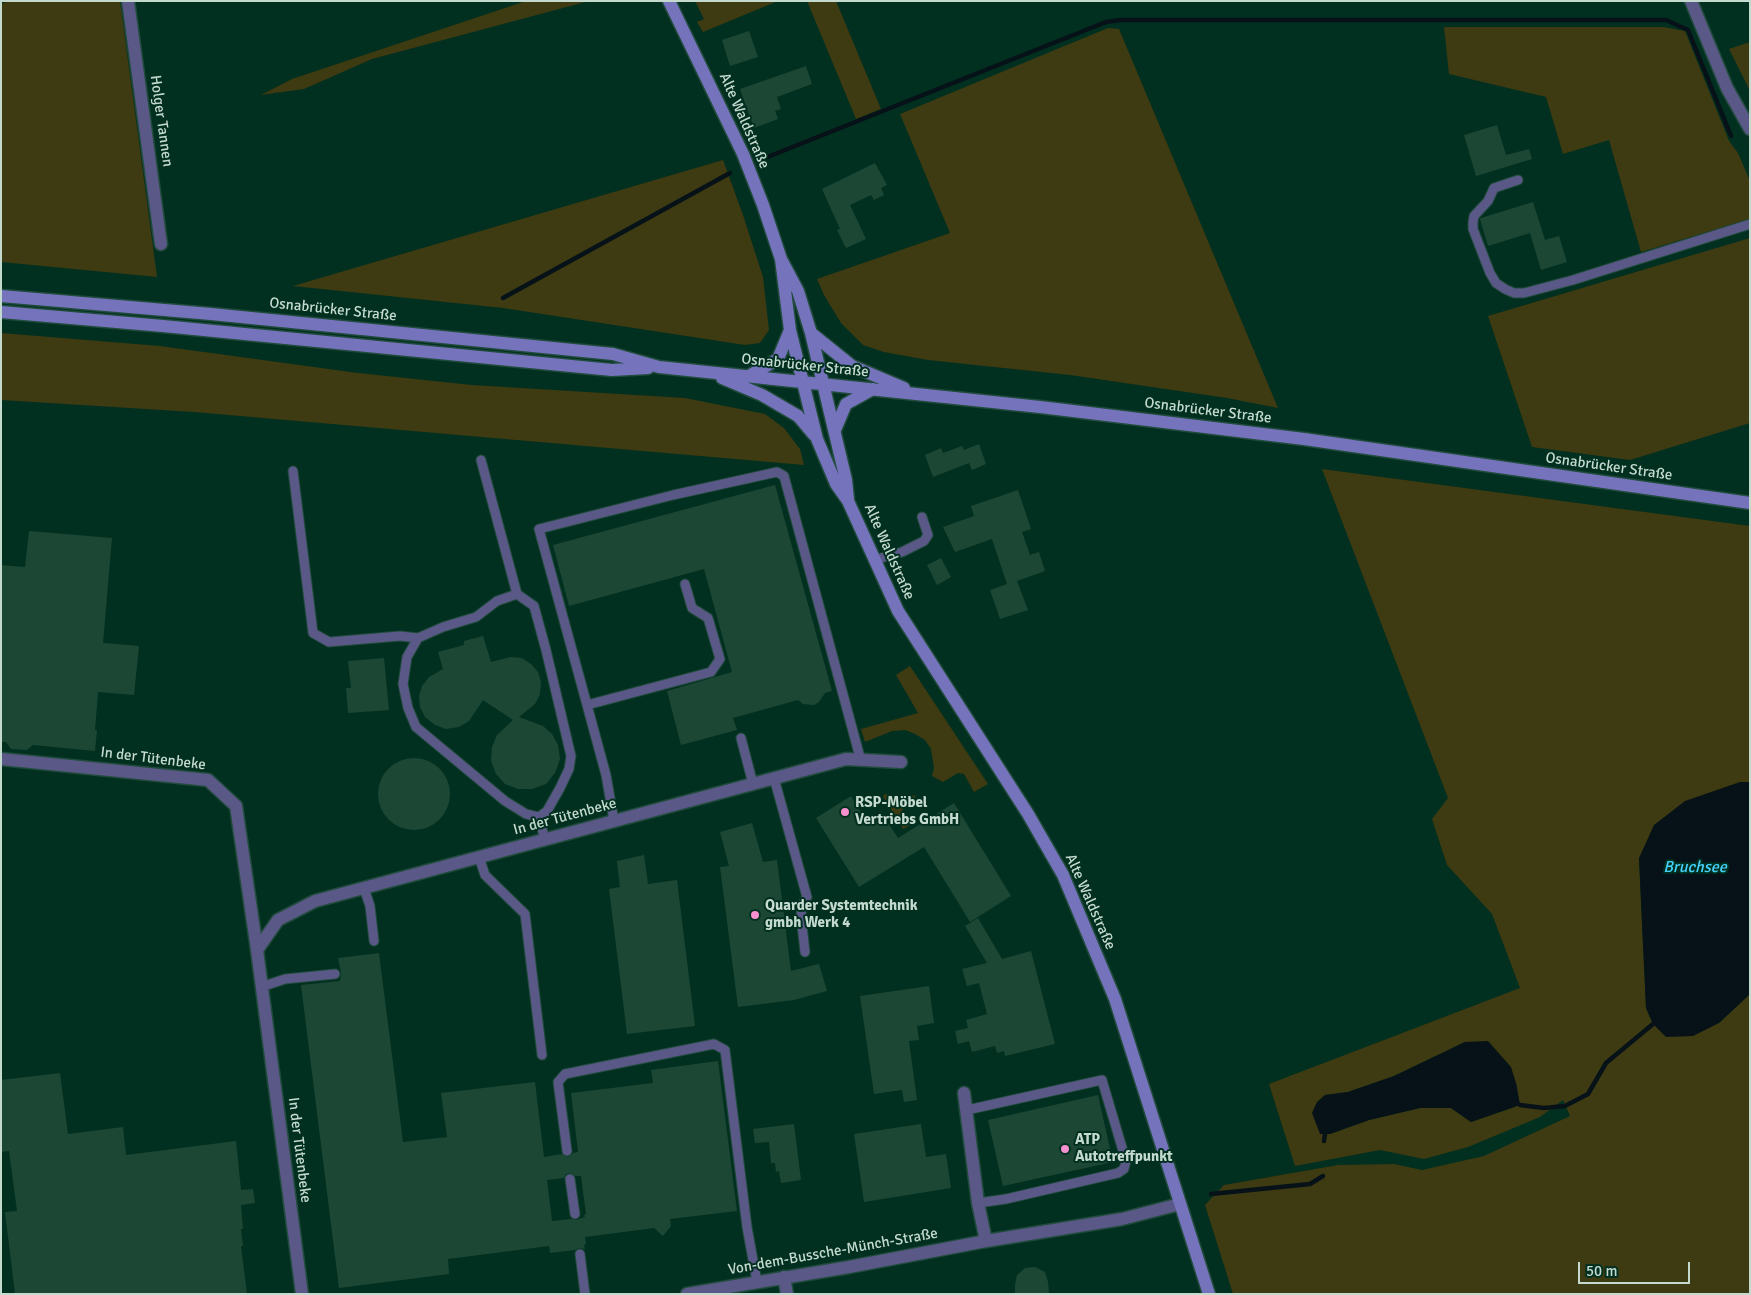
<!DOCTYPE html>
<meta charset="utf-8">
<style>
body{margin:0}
#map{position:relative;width:1751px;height:1295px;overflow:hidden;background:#023020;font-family:Signika,sans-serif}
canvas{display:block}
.frame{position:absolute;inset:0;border:2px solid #c4dacf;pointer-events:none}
.scale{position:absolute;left:1578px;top:1262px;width:112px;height:22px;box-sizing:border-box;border:2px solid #c4dacf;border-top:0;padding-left:6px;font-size:15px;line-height:18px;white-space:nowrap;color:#c4dacf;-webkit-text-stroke:4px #023020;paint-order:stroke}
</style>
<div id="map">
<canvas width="1751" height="1295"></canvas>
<div class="frame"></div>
<div class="scale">50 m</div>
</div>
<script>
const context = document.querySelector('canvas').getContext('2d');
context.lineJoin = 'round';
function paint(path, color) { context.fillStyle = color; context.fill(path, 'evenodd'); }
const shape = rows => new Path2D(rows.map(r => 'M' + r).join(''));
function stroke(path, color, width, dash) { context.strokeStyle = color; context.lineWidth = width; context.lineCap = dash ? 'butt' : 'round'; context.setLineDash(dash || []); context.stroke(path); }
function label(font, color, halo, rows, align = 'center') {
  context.font = font + ' Signika,sans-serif'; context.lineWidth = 4; context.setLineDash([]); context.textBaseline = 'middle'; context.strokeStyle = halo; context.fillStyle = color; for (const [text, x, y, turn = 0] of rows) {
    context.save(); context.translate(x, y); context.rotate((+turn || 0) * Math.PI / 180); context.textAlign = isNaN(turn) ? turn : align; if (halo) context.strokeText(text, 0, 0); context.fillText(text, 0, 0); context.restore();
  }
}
paint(shape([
 [9,1,120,1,157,277,1,262,1,4],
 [526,1,589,1,372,59,304,89,261,95,292,79],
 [695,1,778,1,703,32,697,22,704,19],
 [807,1,836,1,881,109,856,119],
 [1444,27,1664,27,1685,31,1729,141,1738,153,1750,181,1750,219,1641,252,1609,140,1563,154,1546,97,1449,74],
 [1108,28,1119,29,1278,408,1227,398,1070,375,928,360,884,352,863,345,841,323,824,295,817,279,950,233,900,114],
 [1750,42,1750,91,1729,49],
 [723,160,743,215,763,277,769,330,760,343,745,345,503,308,293,286],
 [1750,238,1750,423,1630,460,1532,447,1488,316],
 [1,333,160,346,358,373,472,385,685,398,765,414,784,428,800,449,804,465,194,412,1,400],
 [1322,469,1750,526,1750,782,1740,782,1639,858,1646,1008,1653,1024,1719,1023,1750,994,1750,1294,1233,1294,1205,1205,1224,1185,1338,1165,1394,1164,1422,1170,1484,1156,1570,1116,1563,1100,1540,1117,1468,1147,1424,1159,1380,1150,1295,1166,1269,1084,1520,988,1492,914,1447,865,1432,819,1448,798],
 [1465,1042,1516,1083,1520,1105,1471,1122,1451,1108,1420,1108,1369,1120,1330,1134,1320,1134,1325,1095,1348,1092,1394,1076],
 [910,666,988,784,974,792,964,774,958,773,943,782,932,776,934,768,931,749,925,740,915,734,905,730,892,731,865,742,861,729,918,713,896,675],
 [885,794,902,799,915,795,916,802,902,810,901,814,909,826,903,829,883,796]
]), '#3e3a11');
paint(shape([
 [1740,782,1750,782,1750,994,1719,1023,1693,1036,1666,1037,1653,1024,1646,1008,1639,858,1654,825,1685,801],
 [1488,1041,1511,1067,1516,1083,1520,1105,1471,1122,1451,1108,1420,1108,1369,1120,1330,1134,1320,1134,1312,1113,1317,1102,1325,1095,1348,1092,1394,1076,1465,1042]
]), '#061217');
stroke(shape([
 [765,158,1106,22,1121,20,1666,20,1688,30,1731,136],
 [503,298,730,173],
 [1520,1105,1544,1108,1565,1106,1588,1094,1606,1063,1653,1024],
 [1324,1141,1325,1134],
 [1211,1194,1310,1184,1323,1176]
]), '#061217', 4.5);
paint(shape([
 [749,31,758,57,730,66,722,40],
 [806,66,812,84,777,97,781,109,775,111,778,119,754,128,740,89],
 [1497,125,1506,155,1529,149,1532,159,1476,176,1464,135],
 [875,163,887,185,881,188,884,195,874,200,871,195,850,205,866,239,846,248,837,230,840,229,822,189],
 [1533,202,1545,240,1559,236,1567,262,1541,270,1530,233,1488,246,1480,219,1481,218],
 [979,444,986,464,972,470,969,463,933,477,925,455,941,448,943,453,962,446,964,450],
 [775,485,832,691,825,693,819,702,814,705,803,704,798,700,733,718,737,730,681,745,667,691,732,672,704,569,569,606,553,545],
 [1018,490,1031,529,1022,532,1030,555,1039,552,1045,571,1017,581,1028,610,1000,619,990,590,1007,584,992,539,955,552,943,527,974,516,971,506],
 [29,531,112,538,103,643,139,646,134,695,98,692,95,730,97,730,95,751,33,745,27,750,11,749,6,742,1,742,1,565,25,567],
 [941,558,951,577,937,585,927,565],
 [483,636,491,662,511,657,522,658,531,664,538,672,541,682,540,694,535,704,519,717,543,726,552,734,558,745,560,759,555,773,546,784,532,789,518,789,505,784,496,774,491,761,492,747,497,735,513,720,483,700,469,721,459,727,446,729,435,725,425,717,420,707,419,696,422,686,429,677,443,669,438,652,464,645,464,641],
 [384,658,389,710,348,713,346,688,351,688,348,661],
 '378 794a36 36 0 1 1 72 0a36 36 0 1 1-72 0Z',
 [851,796,866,821,881,812,898,838,954,803,1011,896,970,922,924,847,859,887,816,818],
 [752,823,763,862,777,860,791,971,819,964,827,991,794,1000,738,1007,720,867,729,866,720,832],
 [644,855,648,884,677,880,695,1026,627,1034,609,889,620,887,617,861],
 [978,918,1002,959,1031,951,1055,1044,1005,1056,1004,1051,997,1053,995,1046,972,1052,969,1041,958,1044,955,1031,968,1028,966,1020,987,1014,979,983,967,986,962,969,987,963,965,926],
 [379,953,403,1142,447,1137,441,1093,535,1082,544,1157,562,1154,568,1157,573,1153,578,1152,571,1093,653,1083,651,1070,718,1061,737,1211,670,1219,671,1226,663,1236,654,1228,585,1237,586,1244,584,1245,585,1249,579,1248,575,1250,550,1253,549,1246,448,1259,449,1274,339,1288,301,985,340,981,341,973,338,958],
 [570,1173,576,1176,581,1176,586,1214,584,1215,585,1217,576,1220,571,1219,552,1221,547,1180,564,1178,566,1174],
 [929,986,934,1023,917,1026,919,1040,909,1041,917,1100,904,1102,902,1090,874,1094,860,996],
 [60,1073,68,1134,123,1127,126,1155,236,1141,241,1190,253,1189,255,1203,241,1205,243,1229,241,1229,243,1246,241,1246,247,1294,15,1294,5,1212,17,1211,9,1151,1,1152,1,1080],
 [1098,1095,1113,1162,1003,1186,988,1120],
 [794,1124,801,1180,781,1183,779,1171,776,1172,775,1163,771,1163,769,1142,755,1143,753,1129],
 [921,1124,926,1157,946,1154,951,1188,864,1202,854,1134],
 [1035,1267,1045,1272,1048,1282,1049,1294,1015,1294,1015,1285,1017,1275,1025,1268]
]), '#1d4735');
const lane = shape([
 [1518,180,1494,188,1488,201,1474,216,1473,222,1473,229,1490,273,1496,283,1505,289,1514,293,1524,293,1573,280,1750,224],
 [481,460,517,594],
 [293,471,313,633,329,642,400,636,418,638],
 [874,560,902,552,924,541,928,535,922,517],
 [587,705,539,529,673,495,777,472,784,476,861,761],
 [741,738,753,784],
 [774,778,807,897,802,905,801,916,805,952],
 [539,817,526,814,505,801,416,727,408,708,403,684,407,657,418,638,443,627,476,617,497,601,517,594,534,606,546,650,571,756,569,769,560,788,547,811,539,817,545,840],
 [614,821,606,775,587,705,711,672,720,659,708,618,692,608,685,584],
 [479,857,485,875,525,914,542,1055],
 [364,888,370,906,374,941],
 [261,987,285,979,335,974],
 [967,1110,1102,1080,1126,1161,1124,1169,1118,1173,1006,1199,978,1203],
 [567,1151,558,1082,565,1074,714,1044,725,1050,747,1227,757,1282],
 [570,1179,575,1214],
 [580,1254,585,1294]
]);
const street = shape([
 [128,1,161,244],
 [1691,1,1727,88,1750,129],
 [1,759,208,780,236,806,257,950],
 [964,1093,978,1203,986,1241],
 [784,1277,787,1294],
 [302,1294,257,950,278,920,315,901,846,759,901,762],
 [687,1294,849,1267,986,1241,1122,1219,1180,1204]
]);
const secondary = shape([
 [669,1,743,154,763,205,781,259,798,291,811,333,846,480,848,499],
 [781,259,790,330,817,439,836,484,848,501,898,611,1028,814,1063,875,1115,999,1209,1294],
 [1,296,211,314,613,354,659,367,1040,407,1304,439,1750,503],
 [1,312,163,326,612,370,648,368],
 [811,333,852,366,904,388],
 [749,376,778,359,790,330],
 [722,378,762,395,798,416,814,435],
 [835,430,846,404,873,389]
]);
stroke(lane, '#214b3c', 11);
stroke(street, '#214b3c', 15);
stroke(secondary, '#214b3c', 15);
stroke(lane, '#595886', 9);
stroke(street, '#595886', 12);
stroke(secondary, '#7573bb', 12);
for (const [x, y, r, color] of [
 [845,812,5,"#f790ce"],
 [755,915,5,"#f790ce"],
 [1065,1149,5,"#f790ce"]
]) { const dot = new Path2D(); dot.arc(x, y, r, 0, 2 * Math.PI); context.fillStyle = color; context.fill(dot); stroke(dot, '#023020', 2); }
label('15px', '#c4dacf', '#023020', [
 ["Holger Tannen",161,121,82],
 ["Alte Waldstraße",744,121,66],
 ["Osnabrücker Straße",333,310,6],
 ["Osnabrücker Straße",805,366,6],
 ["Osnabrücker Straße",1208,411,7],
 ["Osnabrücker Straße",1609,467,8],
 ["Alte Waldstraße",889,552,66],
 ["In der Tütenbeke",153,759,7],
 ["In der Tütenbeke",565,817,-15],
 ["Alte Waldstraße",1090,902,66],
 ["In der Tütenbeke",299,1150,83],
 ["Von-dem-Bussche-Münch-Straße",833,1252,-10]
]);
label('bold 15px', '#c4dacf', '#023020', [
 ["RSP-Möbel",855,803],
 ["Vertriebs GmbH",855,820],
 ["Quarder Systemtechnik",765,906],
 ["gmbh Werk 4",765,923],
 ["ATP",1075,1140],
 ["Autotreffpunkt",1075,1157]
], 'left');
label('italic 16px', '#47d1fd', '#023020', [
 ["Bruchsee",1695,868]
]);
</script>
